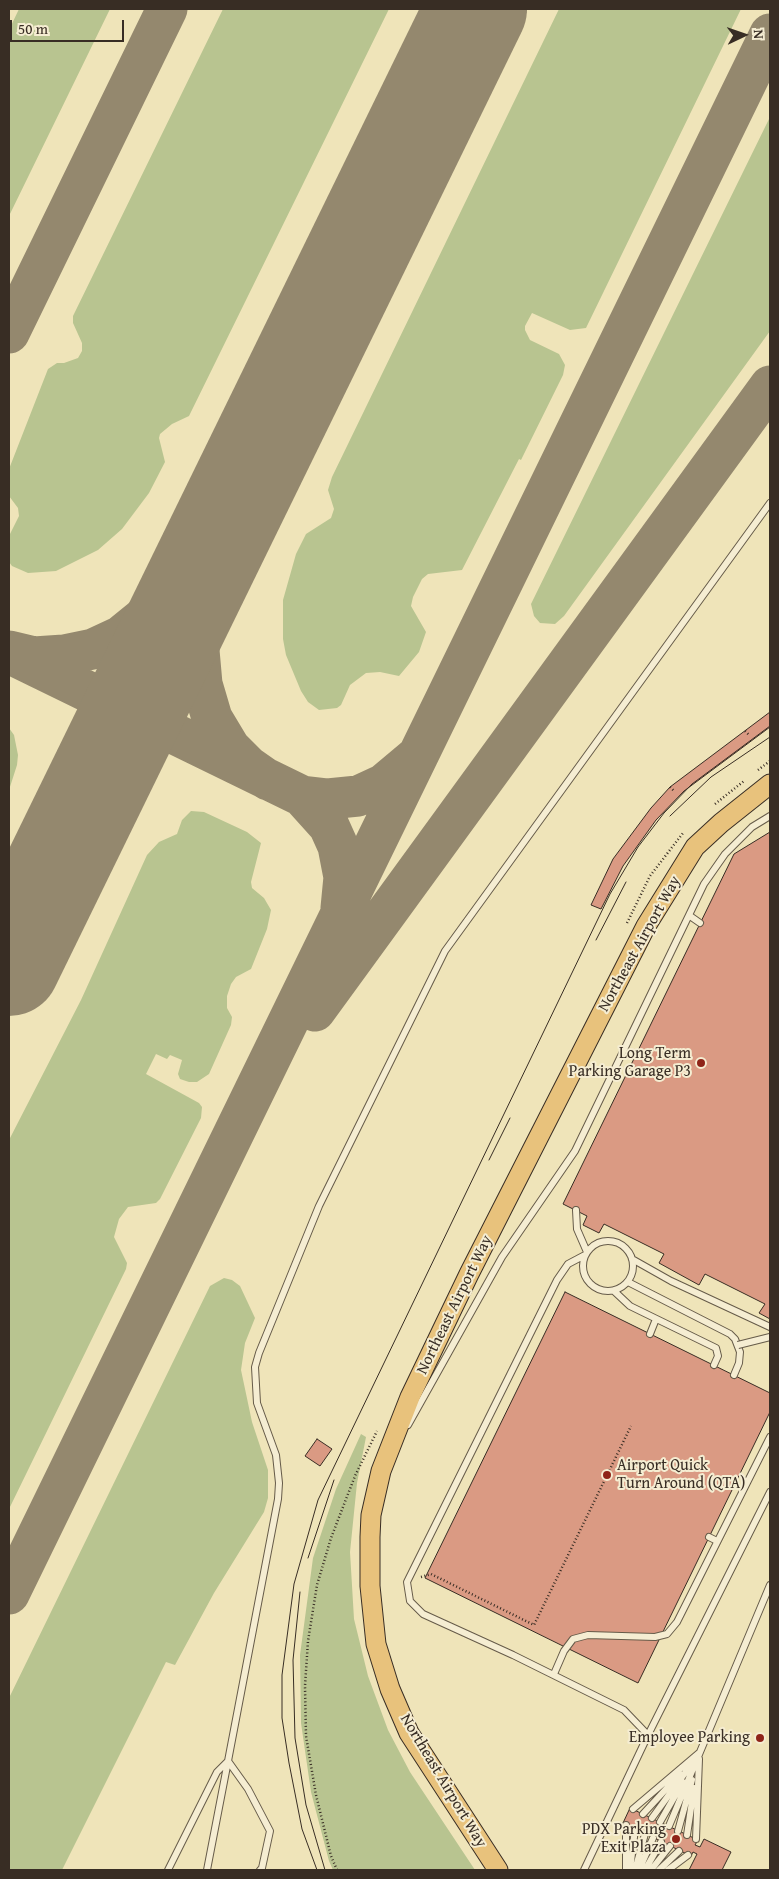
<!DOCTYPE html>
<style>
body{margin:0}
#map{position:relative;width:779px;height:1879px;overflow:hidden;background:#efe4b9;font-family:"Gentium Book Plus",serif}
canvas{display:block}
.frame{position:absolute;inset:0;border:10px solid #382d24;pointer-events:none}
.north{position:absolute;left:719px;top:10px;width:50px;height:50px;-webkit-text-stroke:4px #f5edd2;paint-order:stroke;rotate:87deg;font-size:14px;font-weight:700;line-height:20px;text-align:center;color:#382d24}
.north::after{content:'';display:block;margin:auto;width:18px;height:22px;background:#382d24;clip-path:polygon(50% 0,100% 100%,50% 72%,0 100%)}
.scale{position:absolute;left:10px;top:20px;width:114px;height:22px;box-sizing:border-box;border:2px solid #382d24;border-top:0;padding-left:6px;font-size:15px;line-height:18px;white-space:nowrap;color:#382d24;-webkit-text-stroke:4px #f5edd2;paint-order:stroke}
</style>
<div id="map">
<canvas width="779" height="1879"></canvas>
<div class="frame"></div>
<div class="north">N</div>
<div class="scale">50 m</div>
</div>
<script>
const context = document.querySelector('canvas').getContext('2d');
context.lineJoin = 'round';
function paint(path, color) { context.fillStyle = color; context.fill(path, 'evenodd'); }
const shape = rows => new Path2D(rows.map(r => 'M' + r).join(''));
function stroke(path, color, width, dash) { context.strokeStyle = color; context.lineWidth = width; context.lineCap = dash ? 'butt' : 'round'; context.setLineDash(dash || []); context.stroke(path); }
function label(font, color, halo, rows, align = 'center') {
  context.font = font + ' "Gentium Book Plus",serif'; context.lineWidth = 4; context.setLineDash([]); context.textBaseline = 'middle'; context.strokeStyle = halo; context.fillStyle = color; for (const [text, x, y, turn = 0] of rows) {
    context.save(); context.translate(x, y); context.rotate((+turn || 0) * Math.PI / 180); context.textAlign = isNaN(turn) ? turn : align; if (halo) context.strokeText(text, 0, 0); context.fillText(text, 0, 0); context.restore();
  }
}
paint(shape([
 [19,9,110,9,9,216,9,30],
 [223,9,389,9,189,416,172,424,160,434,159,438,165,462,149,493,122,529,98,550,56,571,28,573,12,566,9,562,9,536,19,516,18,508,9,496,9,469,48,369,57,363,64,363,78,358,82,351,82,343,73,323,73,316],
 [559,9,741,9,586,328,570,330,532,313,525,326,525,330,530,340,559,354,565,365,563,375,521,460,519,459,462,570,428,574,422,579,413,597,411,606,426,632,419,652,399,676,380,672,366,673,350,685,341,705,337,708,319,710,308,702,301,691,286,655,283,639,283,600,296,554,306,534,331,518,334,509,328,490,332,477],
 [770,117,770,331,564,616,555,624,540,623,534,616,531,604],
 [9,728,14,735,18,755,17,765,9,790],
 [191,811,204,812,247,832,261,843,251,882,252,888,264,898,271,910,267,929,251,969,236,977,231,984,227,996,227,1008,232,1017,231,1025,209,1074,197,1082,189,1082,180,1079,178,1074,182,1060,170,1055,167,1059,156,1054,146,1074,199,1103,202,1107,201,1118,160,1199,156,1203,128,1207,119,1219,114,1237,127,1263,126,1269,9,1509,9,1140,81,1000,147,855,159,842,177,834,182,820],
 [224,1278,232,1280,240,1286,255,1318,245,1343,241,1370,252,1422,268,1470,268,1498,264,1512,214,1593,175,1665,166,1662,62,1870,9,1870,9,1698,210,1286],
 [361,1434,366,1437,357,1483,350,1552,354,1619,368,1676,388,1730,410,1772,475,1870,333,1870,329,1861,311,1792,301,1723,300,1655,313,1558,336,1489]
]), '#b8c490');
stroke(shape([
 [9,333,167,9],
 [9,651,34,657,64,655,93,649,121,636,153,610,183,578,225,523,205,593,198,639,202,684,212,718,230,748,248,766,268,780],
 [19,658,302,796,328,799,358,796,384,784,415,758],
 [302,796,329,826,338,846,344,877,341,908],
 [315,1011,770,386],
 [9,1594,770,34]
]), '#94886e', 41);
stroke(shape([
 [9,965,476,9]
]), '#94886e', 102);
const building = shape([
 [770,712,770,727,684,791,656,820,623,866,601,909,591,905,613,859,651,808,670,787,770,712],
 [770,832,770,1319,759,1313,765,1304,705,1274,699,1285,659,1263,664,1254,604,1224,599,1233,583,1225,587,1216,563,1204,734,854,770,832],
 [565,1292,770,1393,770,1412,638,1683,425,1578,565,1292],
 [317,1439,332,1449,320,1466,305,1456,317,1439],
 [630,1808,698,1840,695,1845,700,1847,704,1839,731,1852,722,1870,689,1870,697,1854,693,1852,691,1856,623,1823,630,1808]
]);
paint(building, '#da9a83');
stroke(building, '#382d24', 1);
const service = shape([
 [690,916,700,923],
 [576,1210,577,1229,587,1252],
 '583 1266a25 25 0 1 1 50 0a25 25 0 1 1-50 0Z',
 [585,1255,568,1264,557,1280,407,1582,410,1601,423,1614,513,1655,624,1710,648,1735],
 [632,1259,671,1281,770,1327],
 [628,1282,730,1334,735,1339,740,1352,739,1363,734,1375],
 [614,1291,630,1306,716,1348,718,1356,714,1365],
 [650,1334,656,1319],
 [408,1425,502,1257,575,1151,704,884,725,854,752,827,770,816],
 [709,1537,717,1541],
 [554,1674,564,1651,573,1639,588,1635,655,1637,667,1634,677,1622,770,1437],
 [633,1809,699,1753],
 [643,1814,680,1774],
 [652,1818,693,1762],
 [660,1822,683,1782],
 [669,1826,770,1585],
 [678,1831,692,1780],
 [687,1835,694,1788],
 [696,1839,699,1759],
 [168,1870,217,1772,228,1761,278,1499,279,1483,276,1455,257,1403,255,1367,259,1353,319,1206,445,951,770,503],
 [207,1870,228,1761,248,1789,270,1831,262,1868,260,1870],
 [584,1870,648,1735,770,1492],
 [626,1870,626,1825],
 [630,1870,635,1829],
 [635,1870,645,1834],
 [639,1870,653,1838],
 [645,1870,661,1842],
 [651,1870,670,1846],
 [659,1870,679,1851],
 [668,1870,688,1855]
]);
const primary = shape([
 [498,1870,409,1733,390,1689,376,1644,370,1586,370,1537,371,1515,381,1471,410,1397,469,1274,646,926,695,847,721,823,770,784]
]);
stroke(service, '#665b49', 8);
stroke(primary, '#382d24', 21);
stroke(shape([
 [745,731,749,735],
 [758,770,770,761],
 [670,787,674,791],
 [715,804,744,781],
 [627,923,650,876,683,833],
 [421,1577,431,1574,534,1625,631,1426],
 [337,1870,331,1856,316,1795,306,1736,305,1686,308,1641,317,1585,331,1538,355,1476,377,1431]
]), '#382d24', 2.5, [1, 2.5]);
stroke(service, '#f5edd2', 6);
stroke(primary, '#e8c27c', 19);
stroke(shape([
 [670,816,711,777,770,737],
 [596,940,626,882],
 [489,1160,510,1118],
 [308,1558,334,1480],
 [300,1592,293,1660,295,1738,306,1805,325,1870],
 [317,1870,302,1829,289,1763,282,1718,282,1675,294,1584,318,1500,610,894,638,847,664,813,692,784,770,726]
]), '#382d24', 1);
const serviceBridge = shape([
 [738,1345,770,1337]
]);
stroke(serviceBridge, '#665b49', 8, []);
stroke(serviceBridge, '#f5edd2', 6);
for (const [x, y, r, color] of [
 [701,1063,5,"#8f2418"],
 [607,1475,5,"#8f2418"],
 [760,1738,5,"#8f2418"],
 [676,1839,5,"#8f2418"]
]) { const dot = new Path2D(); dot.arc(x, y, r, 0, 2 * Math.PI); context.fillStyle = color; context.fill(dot); stroke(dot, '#f5edd2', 2); }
label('16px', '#382d24', '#f5edd2', [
 ["Northeast Airport Way",640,944,-61],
 ["Northeast Airport Way",455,1305,-64],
 ["Northeast Airport Way",443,1781,59]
]);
label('16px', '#382d24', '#f5edd2', [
 ["Long Term",691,1054],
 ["Parking Garage P3",691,1072],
 ["Airport Quick",617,1466,"left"],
 ["Turn Around (QTA)",617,1484,"left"],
 ["Employee Parking",750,1738],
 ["PDX Parking",666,1830],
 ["Exit Plaza",666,1848]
], 'right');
</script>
